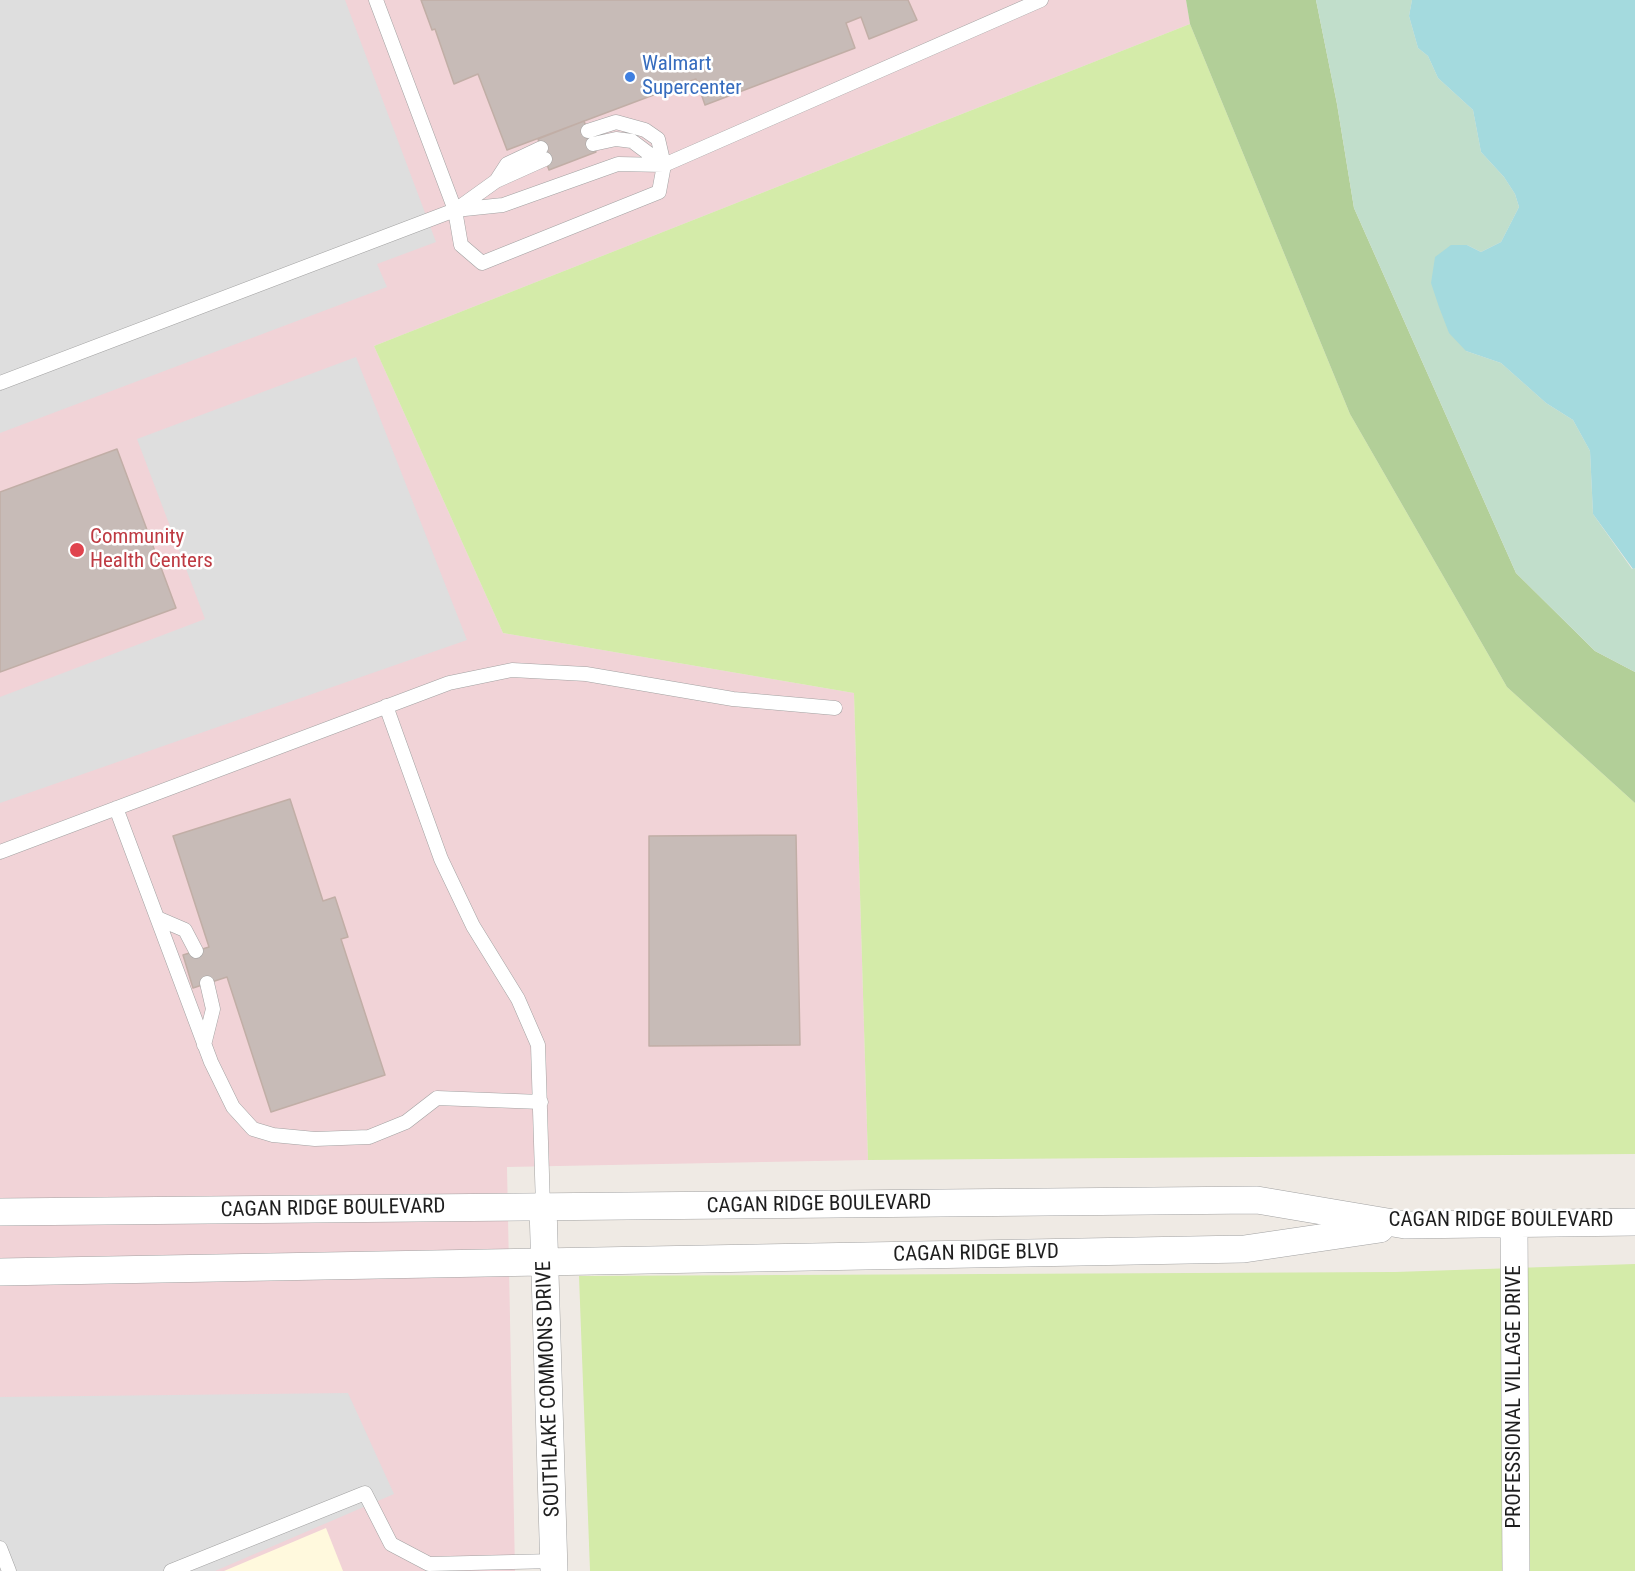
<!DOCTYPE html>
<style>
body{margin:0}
canvas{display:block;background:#efeae4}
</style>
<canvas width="1635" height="1571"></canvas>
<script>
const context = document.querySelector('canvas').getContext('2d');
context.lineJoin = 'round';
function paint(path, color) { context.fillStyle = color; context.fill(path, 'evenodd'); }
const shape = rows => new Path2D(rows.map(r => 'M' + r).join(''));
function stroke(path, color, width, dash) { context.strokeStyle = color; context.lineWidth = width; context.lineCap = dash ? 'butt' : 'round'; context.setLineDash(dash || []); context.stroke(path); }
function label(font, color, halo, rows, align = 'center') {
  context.font = font + ' "Roboto Condensed",sans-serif'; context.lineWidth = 5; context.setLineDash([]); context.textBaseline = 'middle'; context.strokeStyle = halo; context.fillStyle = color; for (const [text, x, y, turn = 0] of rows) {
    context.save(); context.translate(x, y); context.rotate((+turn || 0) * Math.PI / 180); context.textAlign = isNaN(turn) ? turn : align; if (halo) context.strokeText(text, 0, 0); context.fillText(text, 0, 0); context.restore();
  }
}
paint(shape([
 [0,0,1186,0,1190,24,374,346,503,633,854,693,868,1160,507,1167,515,1571,0,1571]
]), '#f1d3d7');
paint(shape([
 [326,1528,343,1571,224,1571]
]), '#fff9dd');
paint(shape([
 [1190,24,1350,414,1507,687,1635,803,1635,1154,868,1160,854,693,503,633,374,346],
 [1635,1264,1635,1571,590,1571,579,1276,1395,1272]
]), '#d4eba9');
paint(shape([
 [1186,0,1316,0,1337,104,1354,208,1516,573,1595,651,1635,672,1635,803,1507,687,1350,414,1190,24]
]), '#b2cf98');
paint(shape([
 [1316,0,1412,0,1409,16,1418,48,1428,56,1438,78,1473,110,1481,152,1504,177,1515,194,1519,207,1501,242,1481,252,1467,245,1466,351,1501,363,1546,403,1573,420,1590,451,1593,514,1632,569,1635,568,1635,672,1595,651,1516,573,1354,208,1337,104]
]), '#c1decb');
paint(shape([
 [0,0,345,0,436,242,377,264,387,287,0,433],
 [356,357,467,640,0,803,0,697,205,619,137,439],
 [348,1393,394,1494,215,1571,0,1571,0,1397]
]), '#dedede');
paint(shape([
 [1412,0,1635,0,1635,568,1633,569,1593,514,1590,451,1573,420,1546,403,1501,363,1466,351,1449,333,1439,307,1431,283,1435,257,1451,245,1467,245,1481,252,1501,242,1519,207,1515,194,1504,177,1481,152,1473,110,1438,78,1428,56,1418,48,1409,16]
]), '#a4dade');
const building = shape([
 [421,0,908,0,917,20,869,39,861,17,846,23,855,48,705,105,696,79,507,150,478,74,454,84,435,29,432,30,421,0],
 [584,121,596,152,549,170,538,139,584,121],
 [117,449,176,608,0,672,0,492,117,449],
 [290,799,323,901,335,897,348,937,341,939,385,1075,271,1112,227,977,193,988,183,955,209,947,173,836,290,799],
 [796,835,800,1045,649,1046,649,836,796,835]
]);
paint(building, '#c7bbb7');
stroke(building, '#c1aea6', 1.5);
const lane = shape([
 [376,0,455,210,461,245,482,263,659,192,664,165,658,139,645,130,616,122,588,131],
 [593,144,616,139,632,141,664,165],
 [496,181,545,159],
 [457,209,496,181,507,164,541,148],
 [0,383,455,210,503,205,618,164,664,165,1041,0],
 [386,706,441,859,473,926,518,999,538,1045,543,1207],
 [116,808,211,1062,233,1107,253,1129,273,1135,315,1139,369,1137,406,1122,437,1098,541,1102],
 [0,852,449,683,512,670,586,674,733,699,835,708],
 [157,918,185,930,196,951],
 [204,1045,213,1009,207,983],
 [0,1548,9,1571],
 [171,1571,365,1493,391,1544,429,1564,554,1561]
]);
const street = shape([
 [543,1207,554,1571],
 [0,1212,1257,1200,1405,1225,1635,1222],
 [1514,1224,1516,1571],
 [0,1272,1244,1249,1380,1229]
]);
stroke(lane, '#a2a2a2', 15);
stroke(street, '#a2a2a2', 28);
stroke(lane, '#fff', 14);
stroke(street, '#fff', 27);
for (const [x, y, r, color] of [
 [630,77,6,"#3f7fe0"],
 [77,550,8,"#e0444e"]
]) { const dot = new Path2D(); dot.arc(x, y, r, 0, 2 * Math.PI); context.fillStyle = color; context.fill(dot); stroke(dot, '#fff', 2); }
label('21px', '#366cbe', '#fff', [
 ["Walmart",642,65],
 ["Supercenter",642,89]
], 'left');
label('21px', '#be3a42', '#fff', [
 ["Community",90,538],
 ["Health Centers",90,562]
], 'left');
label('21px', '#1e1e1e', '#fff', [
 ["CAGAN RIDGE BOULEVARD",819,1205,-1],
 ["CAGAN RIDGE BOULEVARD",333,1209,-1],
 ["CAGAN RIDGE BOULEVARD",1501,1221],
 ["CAGAN RIDGE BLVD",976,1254,-1],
 ["SOUTHLAKE COMMONS DRIVE",549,1389,-92],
 ["PROFESSIONAL VILLAGE DRIVE",1515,1397,-90]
]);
</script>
